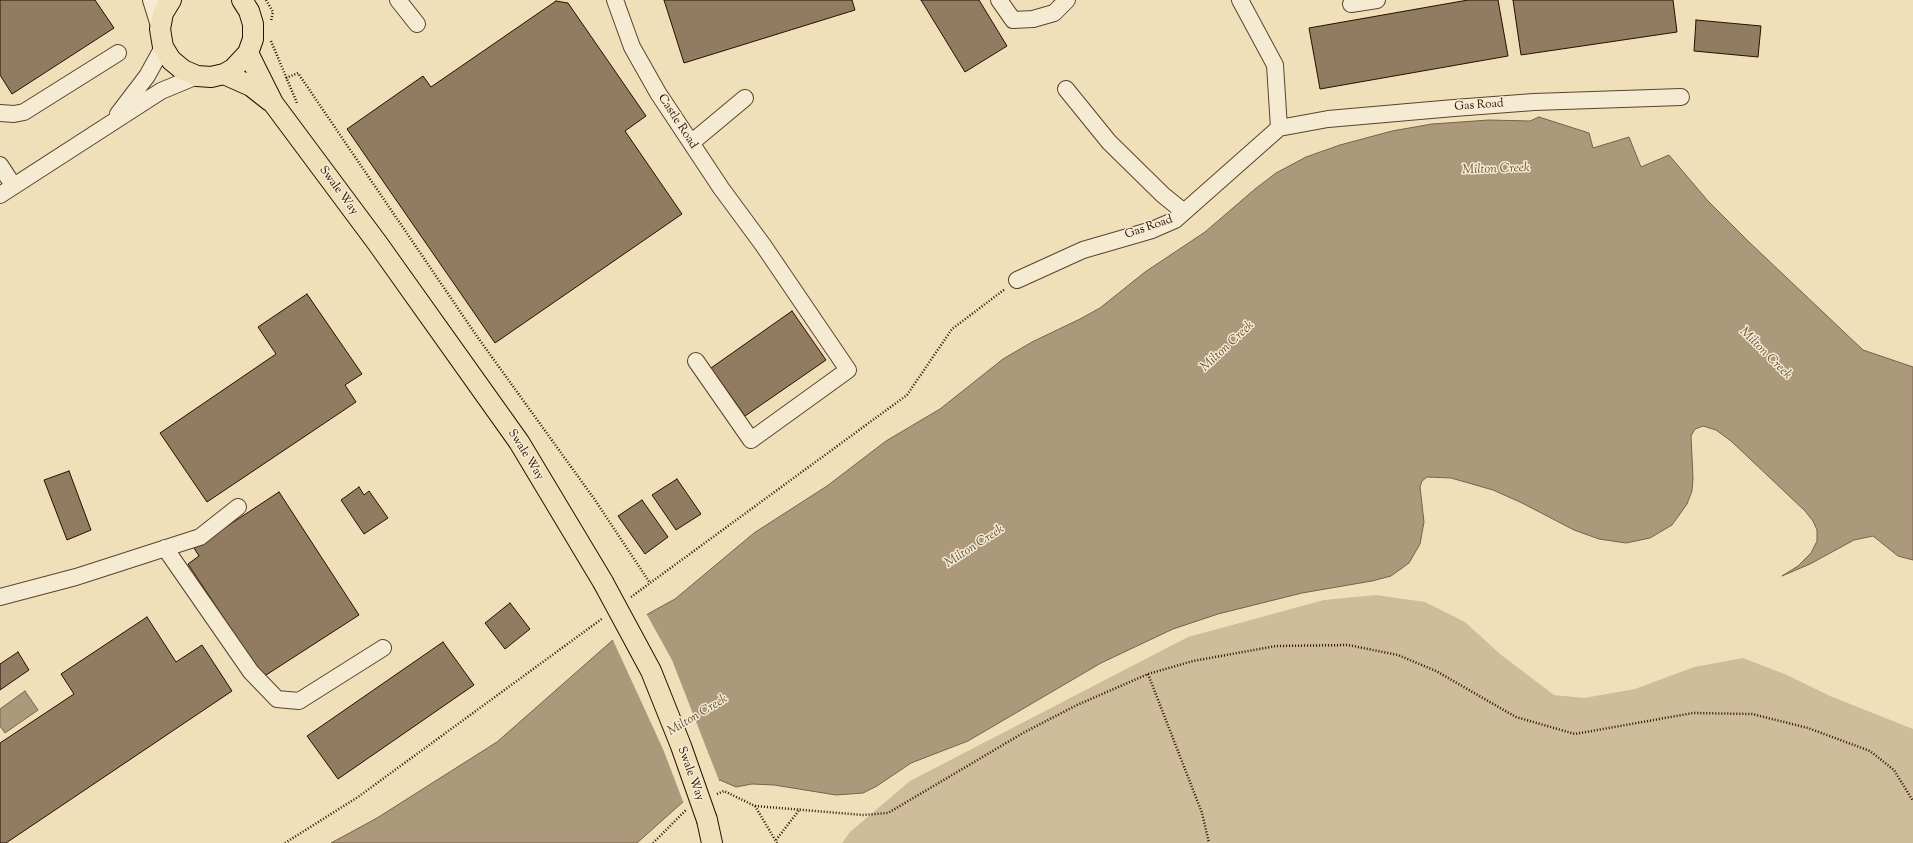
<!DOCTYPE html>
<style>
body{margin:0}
canvas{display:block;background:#efe0ba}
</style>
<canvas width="1913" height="843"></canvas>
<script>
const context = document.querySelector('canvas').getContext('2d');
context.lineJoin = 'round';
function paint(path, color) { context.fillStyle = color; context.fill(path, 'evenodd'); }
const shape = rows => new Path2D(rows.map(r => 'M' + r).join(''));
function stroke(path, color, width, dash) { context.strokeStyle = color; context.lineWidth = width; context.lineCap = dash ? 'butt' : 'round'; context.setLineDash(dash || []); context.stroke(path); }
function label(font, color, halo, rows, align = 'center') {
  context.font = font + ' "Sorts Mill Goudy",serif'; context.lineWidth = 3; context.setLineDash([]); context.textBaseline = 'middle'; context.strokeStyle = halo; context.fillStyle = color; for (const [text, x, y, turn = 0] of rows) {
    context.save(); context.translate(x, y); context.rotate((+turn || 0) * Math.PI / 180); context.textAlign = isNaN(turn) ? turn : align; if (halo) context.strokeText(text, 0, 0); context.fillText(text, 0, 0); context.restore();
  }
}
paint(shape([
 [1376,595,1425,602,1465,622,1500,654,1554,695,1584,698,1635,689,1694,667,1743,658,1787,675,1830,696,1913,729,1913,843,842,843,850,832,910,781,1188,637,1324,600]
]), '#cebc9b');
const water = shape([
 [1539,117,1589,133,1593,148,1629,137,1641,167,1669,155,1708,201,1748,241,1863,350,1913,367,1913,560,1898,556,1873,536,1854,540,1810,564,1782,576,1798,566,1811,553,1817,541,1817,530,1813,521,1805,511,1731,441,1716,430,1703,426,1695,429,1691,436,1693,478,1692,491,1687,504,1672,525,1650,538,1626,543,1599,539,1574,530,1522,503,1493,490,1451,478,1427,477,1422,481,1420,487,1424,522,1420,544,1409,563,1391,576,1372,581,1302,593,1218,614,1173,629,1101,663,968,741,911,763,877,786,863,793,836,795,774,785,752,784,736,787,720,780,684,801,637,843,331,843,377,818,497,742,614,639,646,615,675,599,754,533,827,486,886,441,940,409,1003,359,1032,342,1080,319,1100,308,1145,272,1205,232,1255,189,1276,173,1306,157,1340,145,1392,131,1432,124,1489,120,1530,121,1539,117],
 [25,691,38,710,5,733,0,726,0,709,25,691]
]);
paint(water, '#ac997b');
stroke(water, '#78614a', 1);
paint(shape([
 [646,613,672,660,720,783,684,804,663,749,612,638]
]), '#efe0ba');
const building = shape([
 [0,0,95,0,114,28,12,94,0,75,0,0],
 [664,0,852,0,855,10,684,63,664,0],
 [921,0,979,0,1007,46,965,72,921,0],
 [1468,0,1498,0,1508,56,1320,89,1309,28,1468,0],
 [1513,0,1673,0,1677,32,1521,55,1513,0],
 [556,1,568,3,646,116,625,131,682,214,495,343,347,129,423,76,431,87,556,1],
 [1696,20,1761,26,1758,57,1694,51,1696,20],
 [307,294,362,374,345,385,356,402,207,502,160,433,276,354,258,327,307,294],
 [792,311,826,360,745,416,711,368,792,311],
 [69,471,91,530,67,540,44,480,69,471],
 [677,479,701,514,676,530,652,495,677,479],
 [359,487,364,495,369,491,388,518,364,534,341,500,359,487],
 [279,492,359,615,263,677,188,564,199,556,194,548,279,492],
 [642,500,668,537,645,554,618,516,642,500],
 [510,603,530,629,505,649,485,623,510,603],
 [147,617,176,662,202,645,232,691,6,843,0,843,0,743,74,694,61,674,147,617],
 [443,642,474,685,338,779,307,736,443,642],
 [18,652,29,670,0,690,0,664,18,652]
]);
paint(building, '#917b61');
stroke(building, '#2b0e01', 1);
const minor = shape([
 [151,0,160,29],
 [398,0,417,24],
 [615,0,632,47,658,93,721,188,763,245,848,370,751,440,696,361],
 [999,0,1013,20,1033,19,1054,13,1067,0],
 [1240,0,1275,65,1279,128],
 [1351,4,1377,0],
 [1066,89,1109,142,1163,195,1184,212],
 [0,113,14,114,24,112,118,53],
 [118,114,147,76,163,47],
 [691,143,745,98],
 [0,165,13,185],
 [0,195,161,91,197,76],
 [1017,280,1083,250,1152,230,1175,220,1279,128,1328,119,1454,108,1534,102,1681,97],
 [165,548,251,672,277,699,299,701,383,648],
 [0,597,76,577,200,537,238,507]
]);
const major = shape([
 [171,0,163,13,160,29,163,47,171,60,183,70,197,76,211,77,224,74,233,69,248,53,253,39,253,24,249,11,242,0],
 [248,53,273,103,378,244,519,442,603,582],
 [224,74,251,86,270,101],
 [707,820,712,843]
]);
stroke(minor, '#5c422f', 18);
stroke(major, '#2b0e01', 22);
stroke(shape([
 [266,0,273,12,271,21],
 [271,41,297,103],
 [286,78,298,73,476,335,595,500,650,583],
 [631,597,907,395,952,329,1005,289],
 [1148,674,1202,813,1209,843],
 [717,794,724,791,755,806,864,815,888,813,1023,733,1077,705,1148,674,1193,661,1276,646,1348,645,1398,655,1436,671,1516,717,1575,734,1693,713,1752,714,1808,728,1870,751,1894,770,1913,801],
 [755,806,777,843],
 [776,840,800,809],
 [285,843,358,797,603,618],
 [653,843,686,810]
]), '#2b0e01', 2.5, [1, 2]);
stroke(minor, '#f5ebd2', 16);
stroke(major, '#efe0ba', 20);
const majorBridge = shape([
 [603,582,651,671,681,746,707,820]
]);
stroke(majorBridge, '#2b0e01', 22, []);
stroke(majorBridge, '#efe0ba', 20);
label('12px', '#2b0e01', '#f5ebd2', [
 ["Gas Road",1479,106,-4],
 ["Castle Road",677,122,57],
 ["Swale Way",338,191,54],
 ["Gas Road",1149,228,-19],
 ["Swale Way",525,455,58],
 ["Swale Way",690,774,70]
]);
label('italic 13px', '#654d38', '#f5ebd2', [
 ["Milton Creek",1496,170,-2],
 ["Milton Creek",1228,347,-43],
 ["Milton Creek",1765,354,45],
 ["Milton Creek",975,547,-33],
 ["Milton Creek",698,716,-31]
]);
</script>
